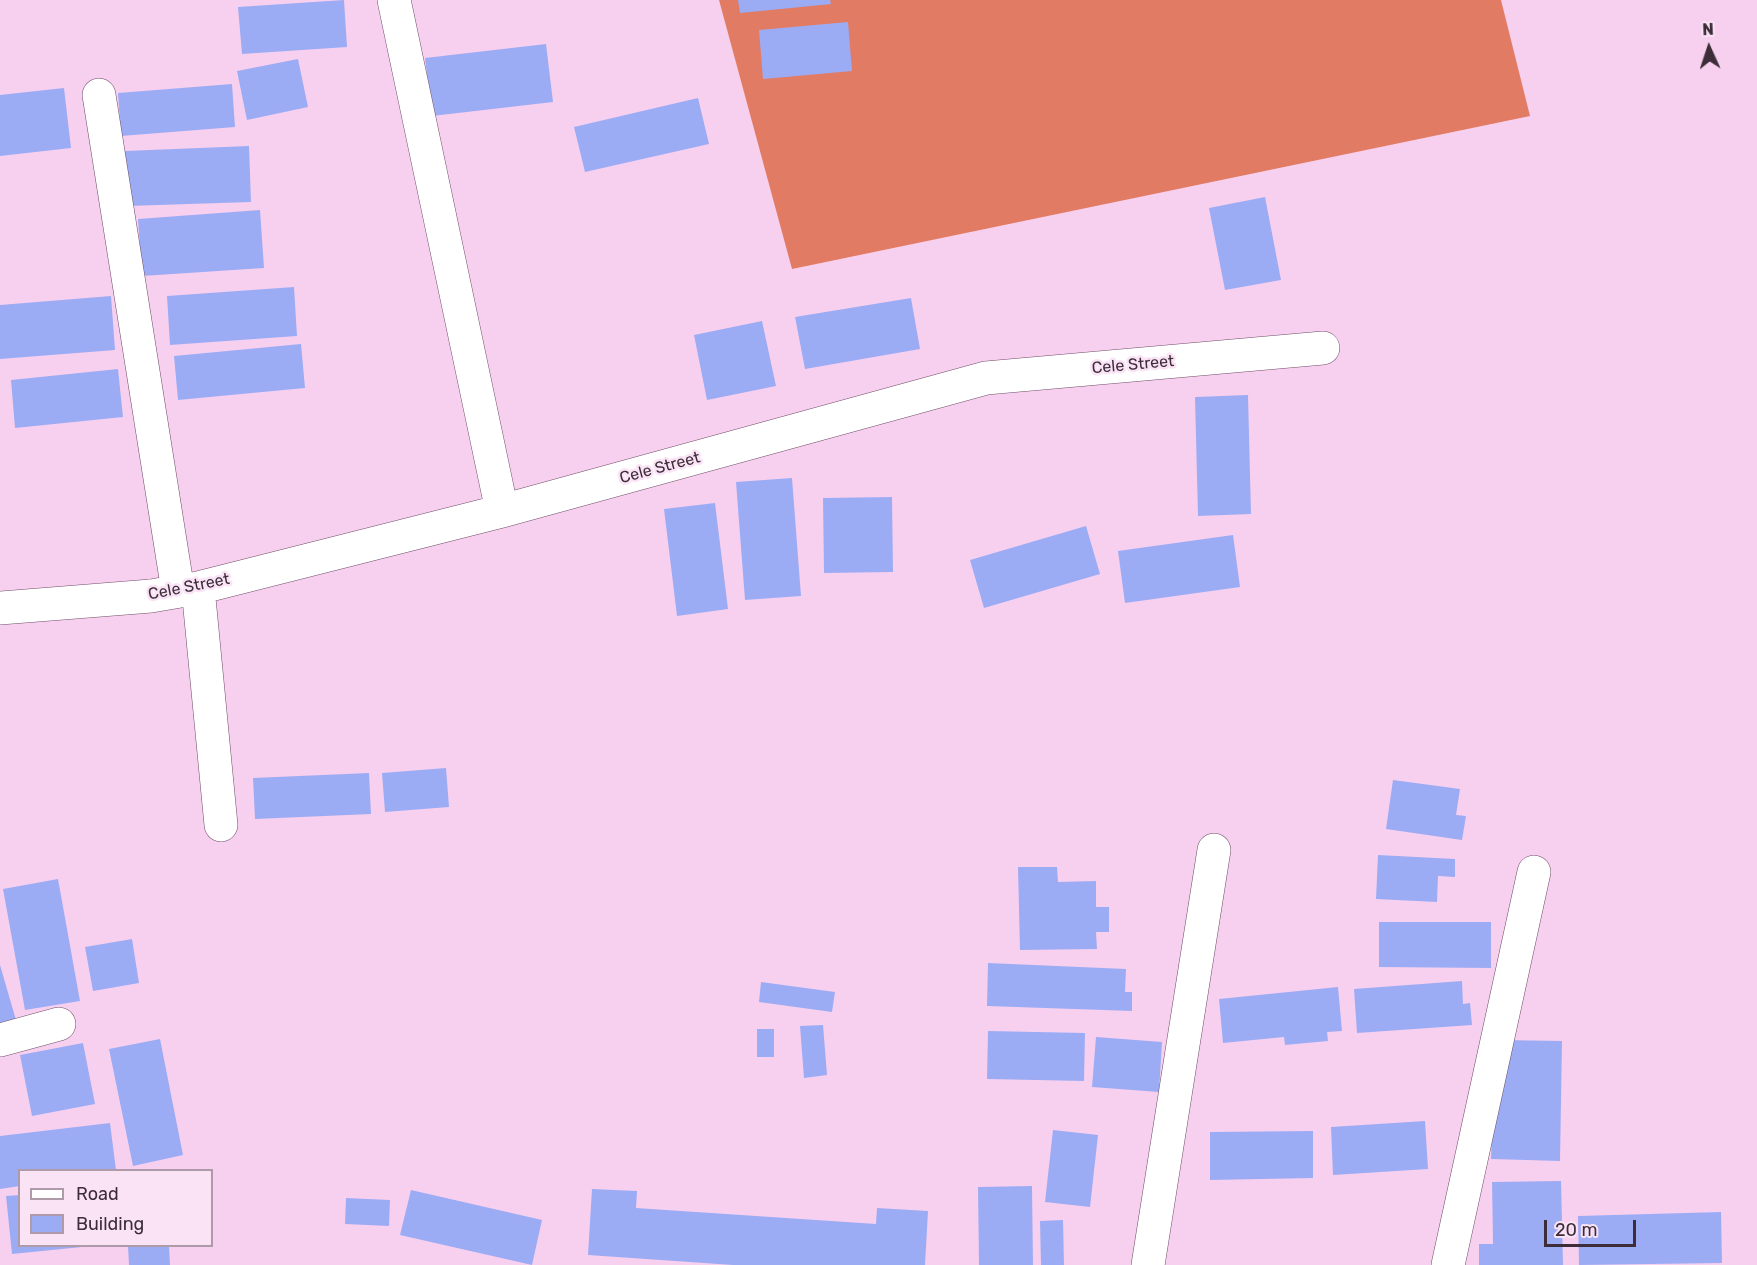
<!DOCTYPE html>
<style>
body{margin:0}
#map{position:relative;width:1757px;height:1265px;overflow:hidden;background:#f8d0ef;font-family:Rubik,sans-serif}
canvas{display:block}
.legend{position:absolute;left:18px;top:1169px;width:195px;height:78px;box-sizing:border-box;background:#fbe3f6;border:2px solid #af9aaa;margin:0;padding:8px 10px;list-style:none;font-size:18px;color:#3c2d39}
.legend li{display:flex;align-items:center;gap:12px;height:30px}
.legend b{width:30px;border:2px solid #af9aaa}
.north{position:absolute;left:1679px;top:18px;width:60px;height:60px;-webkit-text-stroke:4px #fbe3f6;paint-order:stroke;rotate:357deg;font-size:16px;font-weight:700;line-height:24px;text-align:center;color:#3c2d39}
.north::after{content:'';display:block;margin:auto;width:21px;height:27px;background:#3c2d39;clip-path:polygon(50% 0,100% 100%,50% 72%,0 100%)}
.scale{position:absolute;left:1544px;top:1220px;width:92px;height:27px;box-sizing:border-box;border:3px solid #3c2d39;border-top:0;padding-left:8px;font-size:18px;line-height:21px;white-space:nowrap;color:#3c2d39;-webkit-text-stroke:4px #fbe3f6;paint-order:stroke}
</style>
<div id="map">
<canvas width="1757" height="1265"></canvas>
<ul class="legend">
<li><b style="height:8px;background:#fff"></b>Road</li>
<li><b style="height:16px;background:#9cacf4"></b>Building</li>
</ul>
<div class="north">N</div>
<div class="scale">20 m</div>
</div>
<script>
const context = document.querySelector('canvas').getContext('2d');
context.lineJoin = 'round';
function paint(path, color) { context.fillStyle = color; context.fill(path, 'evenodd'); }
const shape = rows => new Path2D(rows.map(r => 'M' + r).join(''));
function stroke(path, color, width, dash) { context.strokeStyle = color; context.lineWidth = width; context.lineCap = dash ? 'butt' : 'round'; context.setLineDash(dash || []); context.stroke(path); }
function label(font, color, halo, rows, align = 'center') {
  context.font = font + ' Rubik,sans-serif'; context.lineWidth = 5; context.setLineDash([]); context.textBaseline = 'middle'; context.strokeStyle = halo; context.fillStyle = color; for (const [text, x, y, turn = 0] of rows) {
    context.save(); context.translate(x, y); context.rotate((+turn || 0) * Math.PI / 180); context.textAlign = isNaN(turn) ? turn : align; if (halo) context.strokeText(text, 0, 0); context.fillText(text, 0, 0); context.restore();
  }
}
paint(shape([
 [719,0,1501,0,1530,116,792,269]
]), '#e17b64');
paint(shape([
 [344,0,347,47,242,54,238,7],
 [738,0,830,0,831,4,740,13],
 [848,22,852,71,763,79,759,30],
 [546,44,553,102,432,116,425,58],
 [298,59,308,107,247,120,237,71],
 [232,84,235,127,121,136,118,93],
 [64,88,71,148,0,156,0,95],
 [698,98,709,144,585,172,574,127],
 [249,146,251,202,127,206,125,151],
 [1265,197,1281,280,1225,290,1209,208],
 [260,210,264,268,142,276,138,219],
 [294,287,297,336,170,345,167,296],
 [111,296,115,350,0,359,0,305],
 [911,298,920,349,805,369,795,317],
 [762,321,776,386,707,400,694,335],
 [301,344,305,388,178,400,174,356],
 [118,369,123,417,15,428,11,380],
 [1248,395,1251,514,1198,516,1195,397],
 [792,478,801,596,745,600,736,482],
 [892,497,893,572,824,573,823,498],
 [715,503,728,609,677,616,664,509],
 [1086,526,1100,574,984,608,970,560],
 [1233,535,1240,587,1125,603,1118,551],
 [446,768,449,807,385,812,382,773],
 [369,773,371,814,255,819,253,778],
 [1393,780,1460,789,1456,815,1466,816,1462,840,1386,829],
 [1378,855,1455,859,1455,877,1438,876,1437,902,1376,899],
 [1018,867,1057,867,1058,882,1096,881,1096,907,1109,907,1109,932,1096,932,1097,949,1020,950],
 [58,879,80,1001,25,1010,3,889],
 [1379,922,1491,922,1491,968,1379,967],
 [132,939,139,983,93,991,85,947],
 [988,963,1126,969,1125,992,1132,992,1132,1011,987,1006],
 [0,965,16,1020,0,1024],
 [1462,981,1463,1004,1470,1003,1472,1025,1357,1033,1354,989],
 [761,982,835,992,832,1012,759,1002],
 [1338,987,1342,1031,1327,1032,1328,1041,1285,1045,1284,1037,1223,1043,1219,999],
 [823,1025,827,1075,804,1078,800,1026],
 [757,1029,774,1029,774,1057,757,1057],
 [988,1031,1085,1033,1084,1081,987,1079],
 [1096,1037,1162,1042,1159,1092,1092,1087],
 [160,1039,183,1155,133,1166,109,1049],
 [1501,1040,1562,1041,1560,1161,1491,1159,1493,1107,1500,1107],
 [83,1043,95,1104,32,1116,20,1055],
 [1425,1121,1428,1169,1333,1175,1331,1127],
 [110,1123,116,1170,20,1170,20,1186,0,1189,0,1136],
 [1053,1130,1098,1135,1090,1207,1045,1202],
 [1313,1131,1313,1178,1210,1180,1210,1132],
 [1561,1181,1563,1265,1479,1265,1479,1244,1493,1244,1492,1182],
 [1032,1186,1033,1265,979,1265,978,1187],
 [592,1189,637,1191,636,1208,876,1224,877,1208,928,1211,925,1265,733,1265,588,1255],
 [411,1190,542,1220,532,1265,400,1235],
 [20,1195,20,1246,82,1246,82,1247,12,1254,6,1196],
 [346,1198,390,1200,389,1226,345,1224],
 [1721,1212,1722,1263,1579,1265,1578,1216],
 [1063,1220,1064,1265,1041,1265,1040,1221],
 [128,1246,169,1246,170,1265,129,1265]
]), '#9cacf4');
const street = shape([
 [394,0,502,511],
 [99,95,178,591],
 [198,588,221,825],
 [0,608,151,596,198,588,502,511,986,378,1323,348],
 [0,1040,59,1024],
 [1148,1265,1214,850],
 [1448,1265,1534,872]
]);
stroke(street, '#6f4e68', 34);
stroke(street, '#fff', 33);
label('16px', '#3c2d39', '#fbe3f6', [
 ["Cele Street",1133,365,-5],
 ["Cele Street",660,468,-15],
 ["Cele Street",189,587,-11]
]);
</script>
